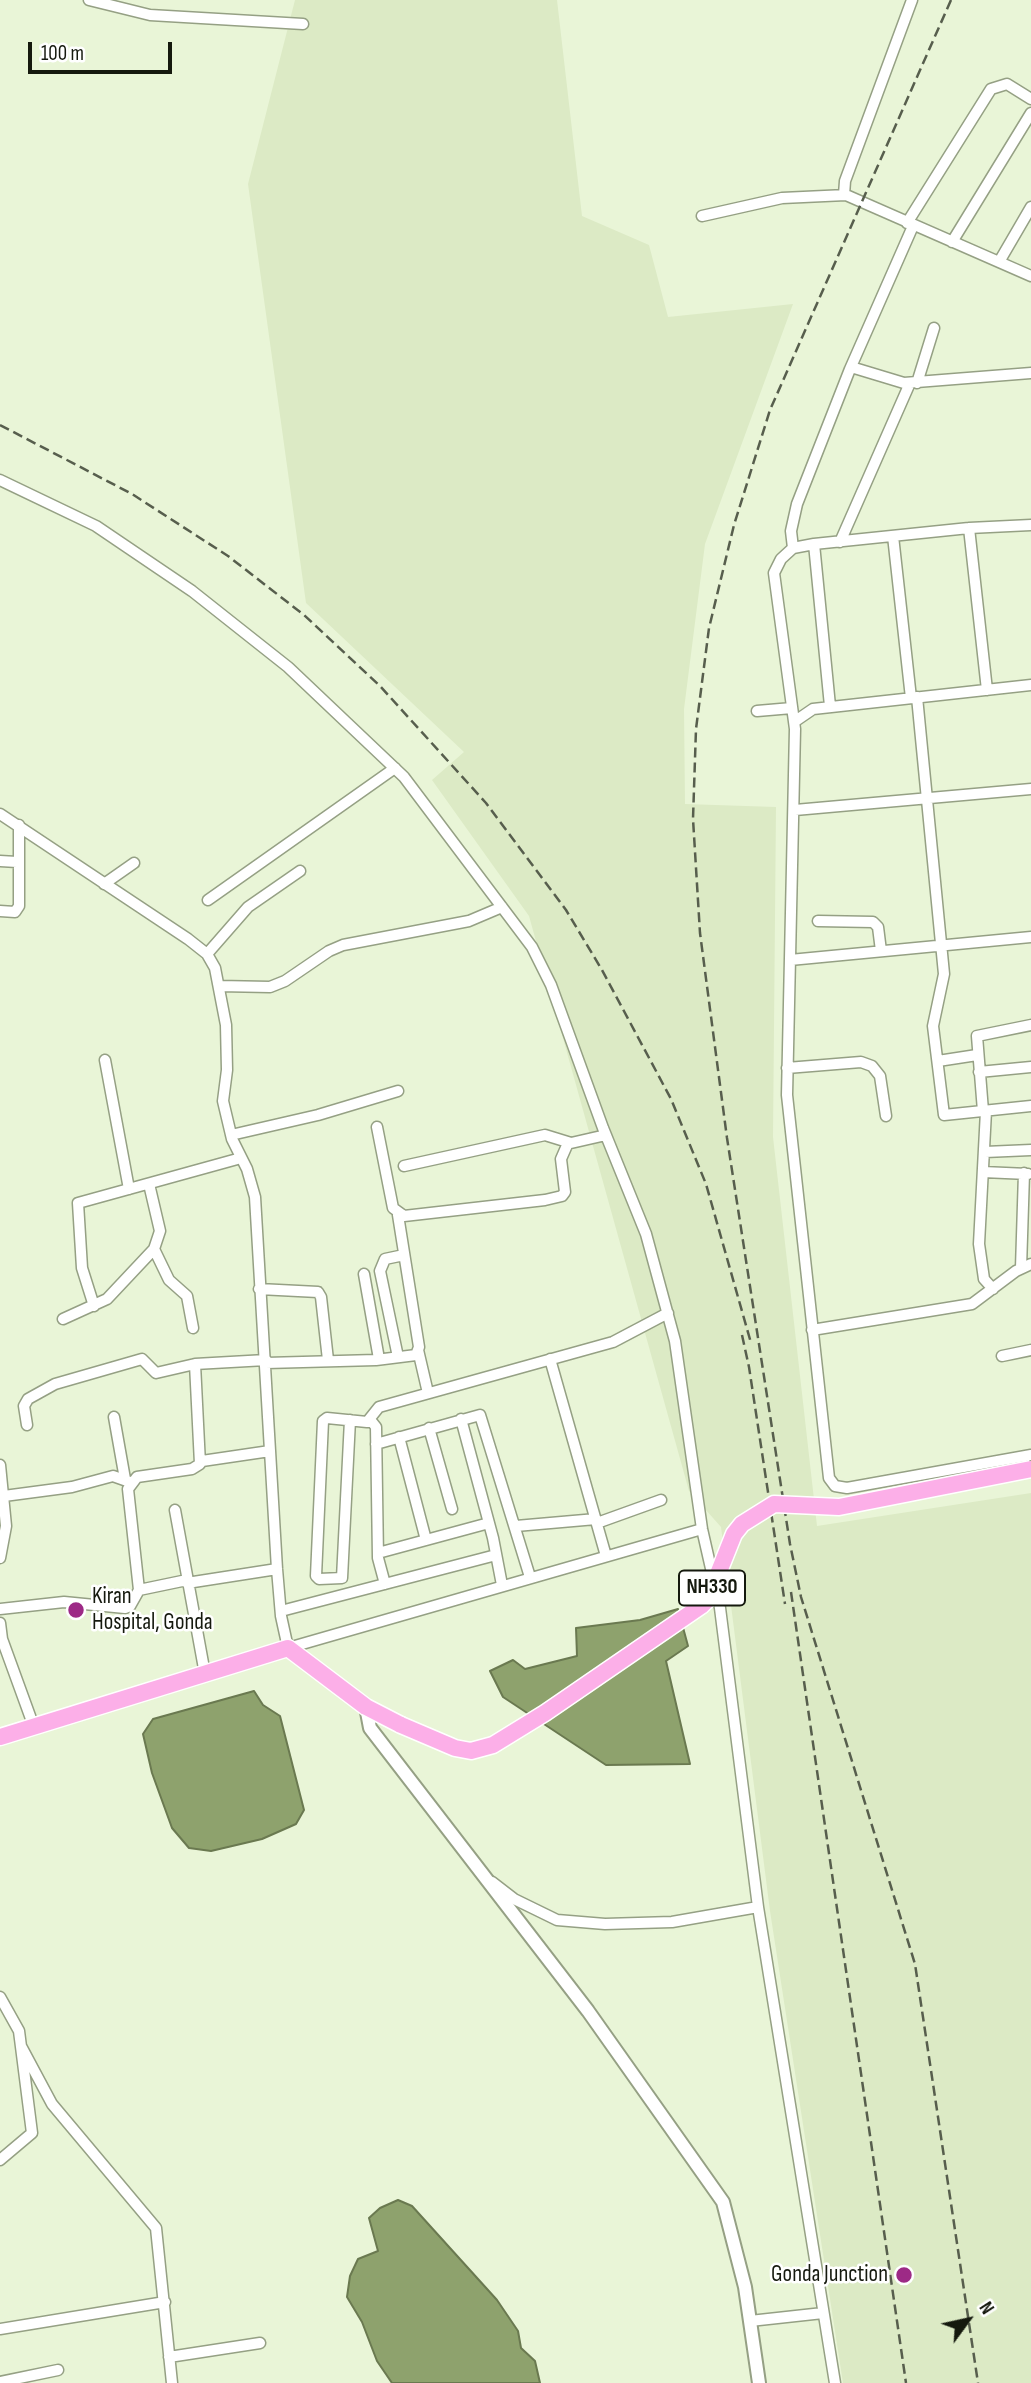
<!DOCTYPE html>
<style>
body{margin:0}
#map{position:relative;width:1031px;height:2383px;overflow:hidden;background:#e9f5d7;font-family:"Sofia Sans Condensed",sans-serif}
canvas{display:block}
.north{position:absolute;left:933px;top:2285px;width:70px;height:70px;-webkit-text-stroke:5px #fff;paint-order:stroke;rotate:57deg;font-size:19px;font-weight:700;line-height:28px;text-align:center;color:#15190e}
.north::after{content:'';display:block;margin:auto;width:24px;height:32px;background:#15190e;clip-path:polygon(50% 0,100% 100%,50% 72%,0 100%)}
.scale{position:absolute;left:28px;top:42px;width:144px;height:32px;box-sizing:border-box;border:4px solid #15190e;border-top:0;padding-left:9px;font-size:21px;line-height:24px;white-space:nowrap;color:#15190e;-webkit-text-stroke:5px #fff;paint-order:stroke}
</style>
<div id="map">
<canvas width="1031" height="2383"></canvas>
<div class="north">N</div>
<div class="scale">100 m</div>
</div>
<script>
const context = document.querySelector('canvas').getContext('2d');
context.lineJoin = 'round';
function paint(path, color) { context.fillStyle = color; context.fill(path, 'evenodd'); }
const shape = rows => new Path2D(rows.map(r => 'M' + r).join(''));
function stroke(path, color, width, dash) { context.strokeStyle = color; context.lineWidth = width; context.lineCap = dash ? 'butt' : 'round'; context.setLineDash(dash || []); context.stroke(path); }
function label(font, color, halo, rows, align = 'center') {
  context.font = font + ' "Sofia Sans Condensed",sans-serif'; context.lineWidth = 5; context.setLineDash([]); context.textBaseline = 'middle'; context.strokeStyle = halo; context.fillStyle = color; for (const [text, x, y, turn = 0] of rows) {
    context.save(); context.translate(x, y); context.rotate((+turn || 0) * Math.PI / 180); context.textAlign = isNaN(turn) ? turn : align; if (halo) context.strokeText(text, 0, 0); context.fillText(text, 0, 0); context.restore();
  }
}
paint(shape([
 [295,0,557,0,582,216,649,245,668,317,793,304,705,544,684,709,685,804,776,807,773,1137,817,1526,1031,1493,1031,2383,843,2383,770,1911,721,1527,689,1491,529,916,432,780,464,752,306,603,248,184]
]), '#dceac5');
const water = shape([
 [678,1609,688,1646,666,1661,690,1764,606,1765,503,1697,490,1671,513,1660,525,1669,577,1656,576,1628,640,1620,678,1609],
 [254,1691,263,1705,280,1716,304,1810,296,1824,262,1839,211,1851,189,1848,172,1828,152,1773,143,1734,153,1719,254,1691],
 [398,2200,412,2206,497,2300,518,2331,521,2348,535,2361,540,2383,392,2383,377,2361,362,2322,347,2297,350,2276,358,2259,378,2251,369,2218,380,2208,398,2200]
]);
paint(water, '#8ea26d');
stroke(water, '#6a7950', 2);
const minor = shape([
 [89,0,150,15,303,24],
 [844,195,845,181,912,0],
 [702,216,782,198,846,195,1031,276],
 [907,223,991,89,1007,84,1031,99],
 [952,242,1031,113],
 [999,262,1031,207],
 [851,367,904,383,1031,373],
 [917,383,934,328],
 [0,480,96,526,192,591,288,667,404,777,532,947,551,985,603,1128,646,1234,675,1341,702,1529,720,1608,758,1907,672,1922,605,1924,557,1920,514,1899,492,1882],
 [1031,525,969,528,814,544,793,548,781,559,774,573,795,729,787,1095,829,1478,835,1486,847,1488,1031,1455],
 [969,528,987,690],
 [893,536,911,698],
 [840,542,910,383],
 [814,544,830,706],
 [793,548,791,531,797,504,850,369,913,226],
 [917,697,944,974,933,1026,944,1115,1031,1106],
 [757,711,792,708],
 [794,722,813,709,1031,685],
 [795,810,1031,789],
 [0,814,188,939,207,954,215,968,226,1025,227,1070,223,1101,232,1139,247,1169,255,1197,277,1569,281,1616,288,1648,702,1529],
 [0,861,17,862],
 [104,884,134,863],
 [208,900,395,768],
 [0,911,15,912,19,906,19,825],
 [818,921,873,922,878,927,881,951],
 [207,954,248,907,300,871],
 [790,960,1031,937],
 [219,986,270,987,285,981,329,951,343,945,469,921,502,907],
 [105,1060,129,1189],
 [938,1061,977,1055],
 [787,1068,861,1062,872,1066,880,1076,886,1116],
 [979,1072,1031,1067],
 [983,1111,977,1036,1031,1025],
 [986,1111,979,1244,984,1279,993,1289],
 [377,1127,393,1208,404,1216,545,1200,562,1196,565,1192,561,1159,568,1143],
 [231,1135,318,1115,398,1091],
 [985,1152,1031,1150],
 [404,1166,545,1135,571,1143,606,1135],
 [983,1172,1028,1174],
 [154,1249,169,1280,187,1296,193,1328],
 [1021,1268,1024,1173],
 [364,1274,379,1359],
 [259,1289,318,1292,321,1297,328,1360],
 [94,1306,82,1268,78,1203,241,1158],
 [63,1319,107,1299,154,1249,160,1231,149,1184],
 [812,1330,972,1304,1016,1271,1031,1264],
 [418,1350,428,1393],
 [1002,1356,1031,1350],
 [398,1357,380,1271,385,1259,404,1255],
 [550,1359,606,1556],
 [266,1363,376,1360,416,1355,419,1347,398,1215],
 [114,1417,125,1479],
 [461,1419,493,1538,502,1585],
 [350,1420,342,1578,319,1579,316,1576,323,1421,327,1418,367,1422,372,1422,376,1427,378,1558,385,1584],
 [367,1422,379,1407,613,1342,668,1313],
 [27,1425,24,1406,28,1399,55,1384,142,1359,156,1373,195,1364,266,1360],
 [429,1428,452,1509],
 [399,1437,426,1540],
 [376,1444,480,1415,530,1577],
 [202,1461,270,1451],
 [0,1465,6,1526,0,1558],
 [4,1496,72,1487,113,1476,130,1482],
 [175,1510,205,1674],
 [597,1523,661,1500],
 [516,1526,596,1519],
 [378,1553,489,1523],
 [187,1583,277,1569],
 [139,1590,128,1489,137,1477,192,1469,200,1464,195,1364],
 [0,1609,64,1602,125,1608,130,1606,139,1590,187,1580],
 [281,1611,496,1555],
 [0,1623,2,1639,34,1727],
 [758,1907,835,2383],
 [0,1997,19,2031,32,2133,0,2160],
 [21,2046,52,2104,156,2228,172,2383],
 [750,2321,823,2313],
 [0,2329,165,2302],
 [169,2357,260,2343],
 [0,2382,58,2370]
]);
const tertiary = shape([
 [366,1707,370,1728,588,2011,723,2202,745,2287,759,2383]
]);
const trunk = shape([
 [0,1737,288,1648,366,1707,401,1725]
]);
stroke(minor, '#95a084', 13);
stroke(tertiary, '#95a084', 16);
stroke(trunk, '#fff', 19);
stroke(minor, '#fff', 10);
stroke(tertiary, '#fff', 12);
stroke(trunk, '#fcafe8', 16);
stroke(shape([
 [951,0,770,410,734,525,709,628,696,729,693,819,700,933,727,1138,790,1544,801,1597,915,1964,978,2383],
 [0,425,132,494,228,556,304,615,380,686,486,803,566,910,602,970,671,1099,706,1184,751,1343],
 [742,1335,749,1367,785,1604],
 [791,1592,906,2383]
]), '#575e4d', 2.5, [10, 5]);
const trunkBridge = shape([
 [401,1725,455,1748,471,1751,493,1745,545,1713,701,1606,708,1599,734,1534,742,1524,774,1504,839,1507,1031,1469]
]);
stroke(trunkBridge, '#fff', 19, []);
stroke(trunkBridge, '#fcafe8', 16);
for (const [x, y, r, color] of [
 [76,1610,9,"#9d2a86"],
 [904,2275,9,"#9d2a86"]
]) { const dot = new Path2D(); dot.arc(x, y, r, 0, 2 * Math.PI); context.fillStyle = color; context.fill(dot); stroke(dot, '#fff', 2.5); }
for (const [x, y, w] of [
 [712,1588,66]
]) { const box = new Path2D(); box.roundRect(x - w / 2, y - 17.5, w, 35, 5); context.fillStyle = '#fff'; context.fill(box); stroke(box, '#15190e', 2); }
label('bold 21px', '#15190e', null, [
 ["NH330",712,1588]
]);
label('23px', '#15190e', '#fff', [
 ["Kiran",92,1597],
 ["Hospital, Gonda",92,1623],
 ["Gonda Junction",888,2275,"right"]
], 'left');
</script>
